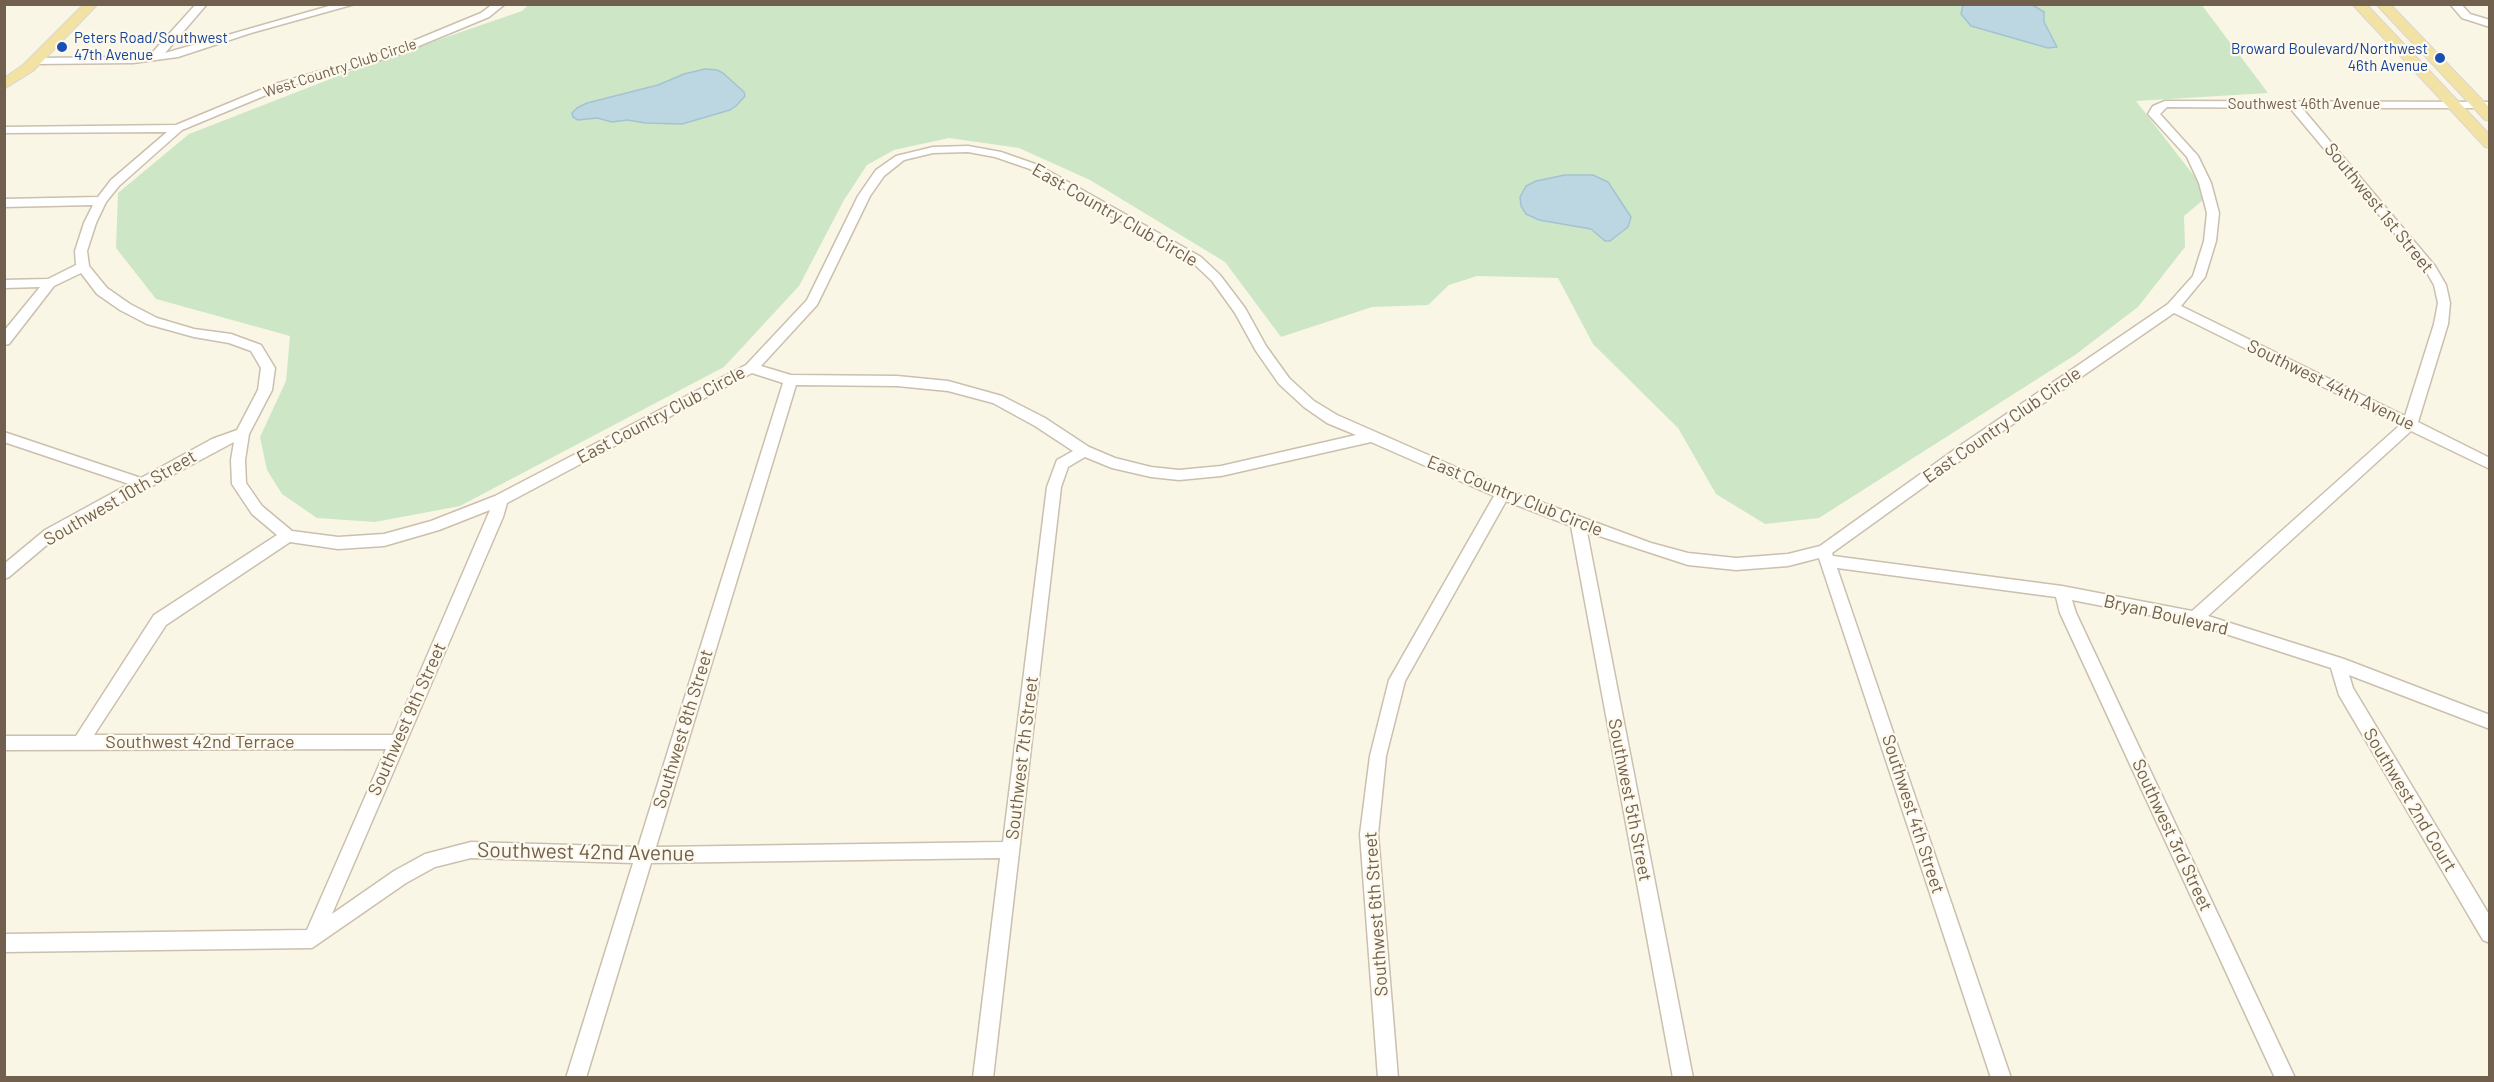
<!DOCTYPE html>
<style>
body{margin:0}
#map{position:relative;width:2494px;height:1082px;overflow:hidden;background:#faf6e6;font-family:Barlow,sans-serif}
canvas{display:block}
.frame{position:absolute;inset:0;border:6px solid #71604d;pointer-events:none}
</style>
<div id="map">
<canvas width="2494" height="1082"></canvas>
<div class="frame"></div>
</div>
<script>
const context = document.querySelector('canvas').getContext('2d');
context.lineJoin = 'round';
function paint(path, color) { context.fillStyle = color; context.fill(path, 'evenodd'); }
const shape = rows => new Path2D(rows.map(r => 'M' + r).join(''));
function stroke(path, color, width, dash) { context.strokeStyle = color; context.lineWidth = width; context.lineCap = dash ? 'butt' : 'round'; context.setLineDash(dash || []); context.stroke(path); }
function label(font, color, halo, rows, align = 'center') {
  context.font = font + ' Barlow,sans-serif'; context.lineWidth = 4.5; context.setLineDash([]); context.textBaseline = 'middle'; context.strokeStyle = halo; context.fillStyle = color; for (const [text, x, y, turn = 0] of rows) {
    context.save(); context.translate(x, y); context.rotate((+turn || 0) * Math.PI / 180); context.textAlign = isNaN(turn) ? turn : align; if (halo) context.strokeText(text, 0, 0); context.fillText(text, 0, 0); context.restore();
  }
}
paint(shape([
 [2201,4,2268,93,2136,101,2209,195,2184,216,2185,247,2138,307,2075,355,1819,518,1765,524,1716,494,1678,428,1593,344,1558,278,1477,276,1449,285,1428,305,1372,307,1281,337,1225,262,1090,180,1019,148,949,138,894,150,867,165,844,200,799,286,724,367,460,506,375,522,317,518,282,494,267,470,260,437,286,381,290,336,156,299,116,248,118,193,189,134,374,62,522,11,528,5]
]), '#cde6c6');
const water = shape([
 [1963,5,2031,4,2036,7,2044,12,2044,22,2057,47,2048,48,1971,26,1961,14,1963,5],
 [705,69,717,70,723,73,744,92,745,96,736,106,730,110,682,124,646,123,627,120,612,122,597,118,578,120,573,117,572,113,577,108,587,103,658,85,684,74,705,69],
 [1565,175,1593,175,1608,182,1631,217,1628,227,1610,241,1605,241,1591,229,1539,220,1526,214,1521,206,1520,197,1526,186,1536,181,1565,175]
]);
paint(water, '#bcd6e2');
stroke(water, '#a4c3d2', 1.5);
const minor = shape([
 [196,4,207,4,165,53,336,4,355,4,251,33,178,57,133,63,35,64,30,61,35,58,133,57,151,54,196,4],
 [493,4,505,4,489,17,397,55,283,88,182,130,119,186,106,202,96,223,87,251,89,266,107,288,130,304,157,318,194,329,231,334,261,345,275,368,272,390,249,434,245,460,246,483,262,506,292,531,338,537,384,534,431,521,495,496,746,365,807,300,858,196,876,170,896,156,933,147,968,146,1001,152,1038,165,1201,257,1220,275,1245,308,1266,346,1289,378,1314,401,1337,415,1508,490,1651,543,1688,553,1736,558,1788,554,1820,546,1961,445,2168,304,2193,276,2204,241,2207,213,2199,183,2187,157,2148,114,2153,106,2165,101,2490,102,2490,108,2302,108,2435,266,2446,285,2450,303,2448,324,2418,422,2490,458,2490,469,2411,431,2208,616,2344,659,2490,715,2490,729,2349,675,2353,688,2490,916,2490,943,2483,940,2339,695,2331,668,2195,624,2072,600,2076,613,2295,1078,2275,1078,2060,613,2056,597,1837,568,2011,1078,1991,1078,1819,558,1788,566,1736,570,1688,565,1587,532,1693,1078,1673,1078,1571,526,1506,501,1405,681,1386,756,1378,834,1398,1078,1378,1078,1360,834,1370,756,1389,680,1494,496,1371,442,1221,476,1179,480,1151,477,1112,468,1085,457,1068,467,1061,487,993,1078,973,1078,1000,858,651,863,586,1078,566,1078,633,863,471,858,435,867,406,883,312,948,4,952,4,934,307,930,386,749,4,750,4,736,76,736,154,615,277,535,252,514,232,484,231,460,234,442,55,538,9,577,4,579,4,564,45,530,129,484,4,442,4,432,141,478,212,439,237,430,258,390,261,368,251,351,229,343,194,337,147,324,120,310,97,294,81,273,54,286,9,344,4,345,4,331,40,287,4,288,4,280,48,279,76,265,75,251,84,223,93,205,4,207,4,199,98,197,111,180,167,132,4,133,4,127,176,125,275,84,389,51,481,13,493,4],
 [2167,107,2290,108,2426,271,2434,285,2438,303,2434,324,2405,416,2181,306,2205,277,2216,241,2219,213,2211,183,2198,156,2160,114,2167,107],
 [968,152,995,157,1030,169,1193,263,1212,281,1235,313,1256,351,1279,384,1304,407,1327,423,1356,435,1221,466,1179,470,1151,467,1115,458,1089,447,1045,418,1002,396,948,381,897,376,791,375,761,366,817,305,870,196,884,176,904,160,933,153,968,152],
 [2174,313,2400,425,2192,611,2062,586,1833,556,1832,553,1971,453,2174,313],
 [752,373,783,383,638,847,471,842,425,854,394,871,332,914,503,517,507,503,752,373],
 [796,385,897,386,948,391,993,403,1035,426,1073,451,1057,460,1047,487,1003,842,656,847,796,385],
 [490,510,393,735,94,735,166,625,290,542,338,549,384,546,439,530,490,510],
 [2450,4,2461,4,2470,14,2490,20,2490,27,2462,18,2450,4]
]);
const major = shape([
 [84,4,98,4,33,71,4,89,4,78,23,65,84,4],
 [2352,4,2366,4,2490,135,2490,148,2485,147,2352,4],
 [2376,4,2390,4,2490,108,2490,121,2485,120,2376,4]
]);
stroke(minor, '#cbbfad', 3);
stroke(major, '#dad6d1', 2);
paint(minor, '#fff');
paint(major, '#f2e3a5');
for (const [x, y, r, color] of [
 [62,47,6,"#1a4fb4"],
 [2440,58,6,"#1a4fb4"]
]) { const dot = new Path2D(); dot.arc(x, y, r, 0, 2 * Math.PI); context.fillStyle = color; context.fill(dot); stroke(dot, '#fdf9ec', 2); }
label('15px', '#164399', '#fdf9ec', [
 ["Peters Road/Southwest",74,38],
 ["47th Avenue",74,55],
 ["Broward Boulevard/Northwest",2428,49,"right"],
 ["46th Avenue",2428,66,"right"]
], 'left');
label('15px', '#71604d', '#fdf9ec', [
 ["West Country Club Circle",340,68,-18],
 ["Southwest 46th Avenue",2304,104]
]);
label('18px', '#71604d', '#fdf9ec', [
 ["Southwest 1st Street",2379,208,51],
 ["East Country Club Circle",1115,215,30],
 ["Southwest 44th Avenue",2331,385,26],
 ["East Country Club Circle",661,415,-28],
 ["East Country Club Circle",2002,425,-35],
 ["East Country Club Circle",1515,496,22],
 ["Southwest 10th Street",120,498,-30],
 ["Bryan Boulevard",2166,615,13],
 ["Southwest 9th Street",407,719,-66],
 ["Southwest 8th Street",683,729,-73],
 ["Southwest 42nd Terrace",200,742],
 ["Southwest 7th Street",1022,758,-83],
 ["Southwest 5th Street",1630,800,79],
 ["Southwest 2nd Court",2410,800,59],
 ["Southwest 4th Street",1913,814,72],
 ["Southwest 3rd Street",2172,835,65],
 ["Southwest 6th Street",1376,914,-94]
]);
label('21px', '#71604d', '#fdf9ec', [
 ["Southwest 42nd Avenue",586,852,1]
]);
</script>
